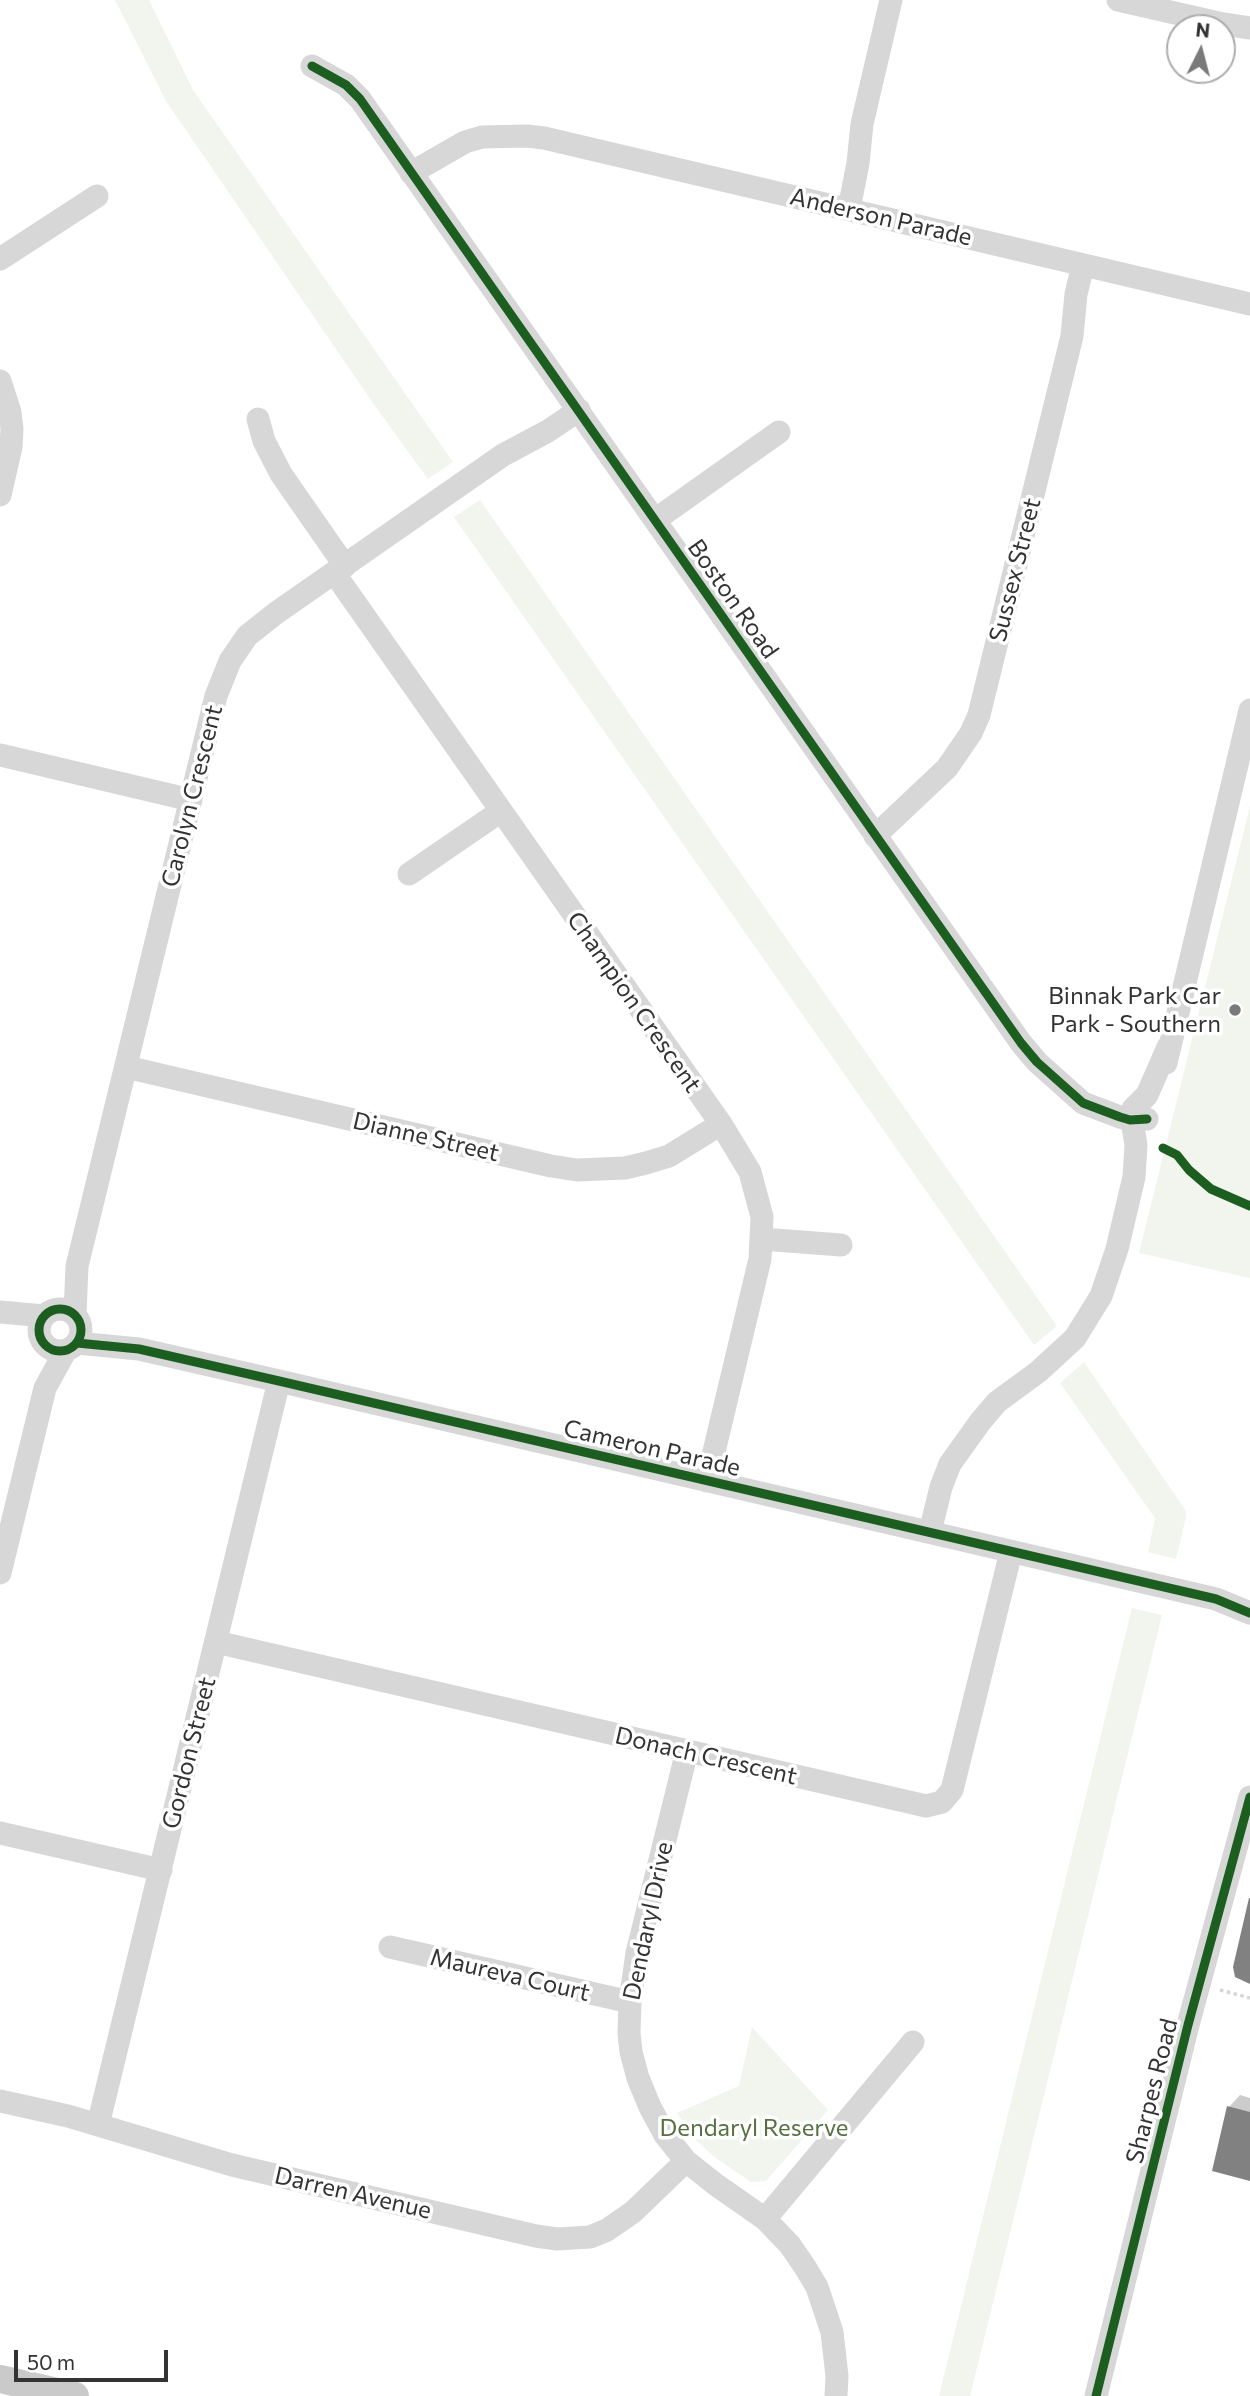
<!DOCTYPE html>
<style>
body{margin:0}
#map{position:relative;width:1250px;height:2396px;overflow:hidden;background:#fff;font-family:Commissioner,sans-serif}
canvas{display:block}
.north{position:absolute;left:1166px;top:14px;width:70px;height:70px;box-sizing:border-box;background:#fff;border:2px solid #adadad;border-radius:50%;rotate:6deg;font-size:19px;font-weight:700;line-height:28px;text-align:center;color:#333}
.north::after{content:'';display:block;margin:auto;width:24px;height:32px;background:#7a7a7a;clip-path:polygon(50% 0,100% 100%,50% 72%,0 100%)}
.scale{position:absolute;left:14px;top:2350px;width:154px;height:32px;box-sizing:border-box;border:4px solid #333;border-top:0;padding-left:9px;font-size:21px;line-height:24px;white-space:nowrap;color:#333;-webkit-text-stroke:5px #fff;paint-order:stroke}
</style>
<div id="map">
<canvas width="1250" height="2396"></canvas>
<div class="north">N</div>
<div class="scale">50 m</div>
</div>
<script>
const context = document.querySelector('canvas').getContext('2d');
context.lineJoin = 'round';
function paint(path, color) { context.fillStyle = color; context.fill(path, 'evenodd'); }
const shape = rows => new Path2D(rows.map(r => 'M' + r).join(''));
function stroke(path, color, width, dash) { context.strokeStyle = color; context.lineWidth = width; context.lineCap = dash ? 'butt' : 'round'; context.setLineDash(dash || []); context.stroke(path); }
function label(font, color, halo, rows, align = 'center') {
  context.font = font + ' Commissioner,sans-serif'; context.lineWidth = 7; context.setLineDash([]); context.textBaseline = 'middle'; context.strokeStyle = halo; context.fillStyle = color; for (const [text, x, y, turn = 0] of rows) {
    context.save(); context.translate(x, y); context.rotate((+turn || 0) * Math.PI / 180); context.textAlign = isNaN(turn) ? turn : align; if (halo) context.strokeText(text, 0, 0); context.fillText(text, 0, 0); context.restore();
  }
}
paint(shape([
 [115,0,149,0,193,90,453,462,428,479,375,406,166,101],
 [480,500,1057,1326,1034,1345,454,517],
 [1250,806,1250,1278,1139,1253],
 [1084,1362,1186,1511,1186,1517,1176,1559,1148,1552,1155,1518,1060,1383],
 [1132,1608,1162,1615,970,2396,939,2396],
 [752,2027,828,2110,766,2181,751,2182,713,2156,697,2141,677,2113,739,2086]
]), '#f1f5ed');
paint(shape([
 [1240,2095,1250,2098,1250,2179,1229,2107]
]), '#0003');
paint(shape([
 [1249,1898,1250,1898,1250,1984,1235,1977,1233,1967],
 [1227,2106,1250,2112,1250,2181,1212,2171]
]), '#818181');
stroke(shape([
 [1220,1990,1250,1998]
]), '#d6d6d6', 3.5, [3.5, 3.5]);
stroke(shape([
 [1118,0,1223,24,1250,28],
 [312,66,346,85,360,99,1021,1043,1037,1062,1083,1103,1120,1117,1130,1120,1147,1119],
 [411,173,465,142,482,137,527,136,544,138,1250,304],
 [849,209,858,163,862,124,891,0],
 [0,259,97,196],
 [0,381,10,412,12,429,11,447,0,495],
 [258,419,264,441,281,474,345,566],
 [655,520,779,432],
 [335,574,721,1124,750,1172,762,1217,760,1259,707,1481],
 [0,755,191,800],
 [875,836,947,768,971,733,979,715,1072,336,1076,294,1083,265],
 [409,874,501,811],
 [1166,1063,1250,710],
 [126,1067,551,1166,577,1170,625,1168,646,1163,669,1156,721,1124],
 [762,1239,841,1245],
 '39 1330a21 21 0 1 1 42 0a21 21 0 1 1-42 0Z',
 [0,1312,44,1316],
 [75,1314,77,1266,216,696,230,661,247,636,276,613,503,455,548,431,579,410],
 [77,1343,139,1349,279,1381,1216,1599,1250,1613],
 [930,1532,941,1487,950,1464,980,1422,997,1402,1038,1372,1075,1338,1101,1296,1117,1249,1134,1177,1136,1145,1131,1114,1133,1109,1147,1095,1168,1047],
 [0,1573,45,1388,66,1350],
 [216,1642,926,1806,942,1802,952,1790,1011,1552],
 [687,1751,637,1953,630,2002,629,2033,631,2052,638,2078,650,2107,665,2135,686,2161,715,2184,765,2219,790,2245,805,2267,817,2287,832,2332,837,2376,836,2396],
 [0,1833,161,1870],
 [390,1947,630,2002],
 [0,2101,68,2116,232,2165,536,2236,557,2239,590,2237,607,2230,633,2212,686,2161],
 [98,2125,279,1381],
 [765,2219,913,2042],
 [1096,2396,1188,2025,1250,1797]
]), '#d7d7d7', 23);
stroke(shape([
 [0,2379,75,2396]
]), '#cacaca', 28);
stroke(shape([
 [312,66,346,85,360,99,1021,1043,1037,1062,1083,1103,1120,1117,1130,1120,1147,1119],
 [1163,1148,1177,1155,1189,1170,1211,1189,1250,1206],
 '39 1330a21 21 0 1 1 42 0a21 21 0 1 1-42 0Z',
 [77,1343,139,1349,279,1381,1216,1599,1250,1613],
 [1096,2396,1188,2025,1250,1797]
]), '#1b5e20', 9);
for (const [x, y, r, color] of [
 [1235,1010,7,"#7a7a7a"]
]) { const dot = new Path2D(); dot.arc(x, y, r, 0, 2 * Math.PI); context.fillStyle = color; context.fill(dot); stroke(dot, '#fff', 2.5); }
label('24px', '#333', '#fff', [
 ["Anderson Parade",881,217,13],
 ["Sussex Street",1015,570,-76],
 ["Boston Road",733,599,55],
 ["Carolyn Crescent",192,796,-76],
 ["Champion Crescent",634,1002,55],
 ["Dianne Street",426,1137,13],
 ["Cameron Parade",652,1448,13],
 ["Gordon Street",189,1753,-76],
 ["Donach Crescent",706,1756,13],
 ["Dendaryl Drive",648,1921,-78],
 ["Maureva Court",510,1975,13],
 ["Sharpes Road",1152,2091,-76],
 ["Darren Avenue",353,2193,13]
]);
label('24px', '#333', '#fff', [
 ["Binnak Park Car",1221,996],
 ["Park - Southern",1221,1024]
], 'right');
label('24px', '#56703f', '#fff', [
 ["Dendaryl Reserve",754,2128]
]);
</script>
